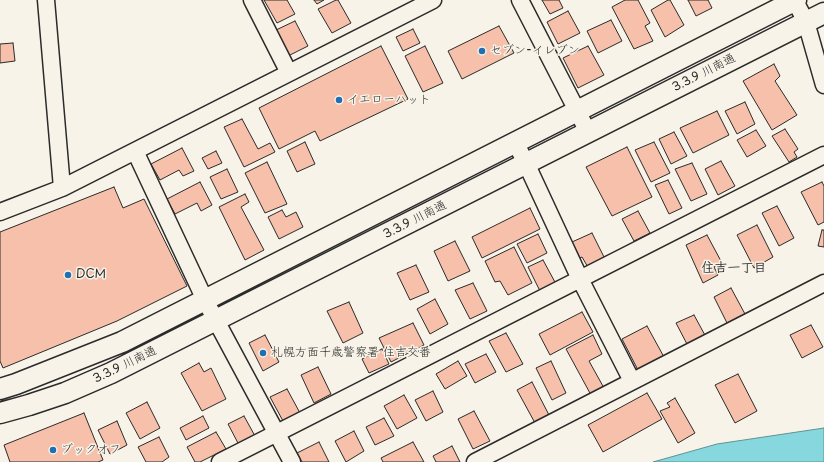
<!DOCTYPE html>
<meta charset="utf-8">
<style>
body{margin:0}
canvas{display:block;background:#f7f3e8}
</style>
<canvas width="824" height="462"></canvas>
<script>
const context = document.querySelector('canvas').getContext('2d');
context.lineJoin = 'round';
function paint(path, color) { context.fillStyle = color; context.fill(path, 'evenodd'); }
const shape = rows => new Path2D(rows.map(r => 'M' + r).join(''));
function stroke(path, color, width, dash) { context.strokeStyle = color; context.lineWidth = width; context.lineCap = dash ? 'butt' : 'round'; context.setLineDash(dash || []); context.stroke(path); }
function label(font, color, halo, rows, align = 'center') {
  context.font = font + ' "Playpen Sans","Klee One",sans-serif'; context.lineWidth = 3; context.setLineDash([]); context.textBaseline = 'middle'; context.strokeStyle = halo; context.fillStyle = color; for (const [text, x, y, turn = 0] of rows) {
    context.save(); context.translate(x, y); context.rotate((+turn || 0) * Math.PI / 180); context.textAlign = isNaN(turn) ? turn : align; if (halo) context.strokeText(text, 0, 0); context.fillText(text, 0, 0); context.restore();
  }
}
const water = shape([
 [824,428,824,462,653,462,717,444,824,428]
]);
paint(water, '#86d7de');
stroke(water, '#629296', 1);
const building = shape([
 [264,0,287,0,295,14,277,23,264,0],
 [314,0,324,0,317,4,314,0],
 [336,0,338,0,351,23,332,33,318,9,336,0],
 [542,0,559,0,563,8,550,14,542,0],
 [625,0,638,0,650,23,645,26,653,41,634,49,612,7,625,0],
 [668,0,670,0,684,25,665,37,651,10,668,0],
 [688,0,708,0,712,8,696,16,688,0],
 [568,11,580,33,558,44,547,22,568,11],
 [611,20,622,41,598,53,587,31,611,20],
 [295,21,308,46,288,56,276,30,295,21],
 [499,26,514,53,462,79,448,51,499,26],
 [413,29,420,43,403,51,396,37,413,29],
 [13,43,15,61,0,63,0,44,13,43],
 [381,46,408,99,320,141,315,131,279,149,259,108,381,46],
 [425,46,443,83,423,92,405,56,425,46],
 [588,46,604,75,578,88,563,58,588,46],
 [774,64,780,76,775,81,797,115,772,130,743,81,774,64],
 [745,102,755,124,737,134,725,111,745,102],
 [717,111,729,135,693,153,680,128,717,111],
 [242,119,258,149,270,143,275,152,244,167,224,127,242,119],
 [785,129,798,149,794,152,797,157,789,162,772,136,785,129],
 [756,130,766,146,747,157,737,140,756,130],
 [674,132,687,156,671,164,659,139,674,132],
 [305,142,315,164,297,172,287,151,305,142],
 [654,142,670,173,651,182,635,150,654,142],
 [627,147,652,197,612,216,586,167,627,147],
 [182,148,194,171,183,176,179,170,160,180,151,164,182,148],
 [216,151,222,163,208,169,202,158,216,151],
 [721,161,735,186,718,195,705,169,721,161],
 [267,162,287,204,265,213,245,173,267,162],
 [692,163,707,194,691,201,675,169,692,163],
 [227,169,238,192,221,199,210,177,227,169],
 [668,180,682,208,669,214,655,185,668,180],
 [200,182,212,205,201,211,197,203,175,214,167,199,200,182],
 [822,182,824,186,824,222,818,225,801,192,822,182],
 [114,187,123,208,144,199,187,286,117,321,3,368,0,361,0,232,114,187],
 [245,194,249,202,241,207,264,250,245,260,219,207,245,194],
 [777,206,794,238,779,246,762,213,777,206],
 [530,208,540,229,482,258,472,237,530,208],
 [282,210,286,217,296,212,303,227,279,239,268,217,282,210],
 [638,211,650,233,634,241,622,219,638,211],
 [757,225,773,257,754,268,737,235,757,225],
 [822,230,824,230,824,247,818,246,822,230],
 [592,233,606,261,589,269,582,257,580,258,572,242,592,233],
 [538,234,547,253,527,263,517,244,538,234],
 [707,235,722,263,714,267,718,275,703,283,686,245,707,235],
 [455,241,470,271,448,281,434,251,455,241],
 [514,247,532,283,508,295,500,281,495,282,485,261,514,247],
 [543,260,556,284,540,291,528,267,543,260],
 [416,265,429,292,410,300,397,273,416,265],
 [473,283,487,311,470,319,455,290,473,283],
 [731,288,745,314,727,323,714,297,731,288],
 [435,299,448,324,430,334,417,309,435,299],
 [349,302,363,333,343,343,327,311,349,302],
 [582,312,593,332,550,355,539,334,582,312],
 [694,315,706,337,688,346,676,323,694,315],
 [413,323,424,345,391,362,379,338,413,323],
 [811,325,823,347,802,358,790,335,811,325],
 [647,326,664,357,638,370,622,339,647,326],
 [506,333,523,364,506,372,489,341,506,333],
 [265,335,279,362,263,371,249,343,265,335],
 [593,335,602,354,589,361,604,388,591,395,566,349,593,335],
 [382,349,389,364,369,373,362,359,382,349],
 [486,354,496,372,475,383,465,364,486,354],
 [458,361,467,376,445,389,436,374,458,361],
 [551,361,566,393,552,400,536,368,551,361],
 [199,363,204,372,211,368,226,399,202,411,181,373,199,363],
 [318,367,331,394,314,403,301,375,318,367],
 [738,374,757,411,735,423,715,385,738,374],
 [532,382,549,415,535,423,517,390,532,382],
 [287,389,300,413,283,421,270,397,287,389],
 [433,391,443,412,426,421,415,400,433,391],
 [647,393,662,419,603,452,588,425,647,393],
 [404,395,417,418,397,429,384,406,404,395],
 [675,398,695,433,678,443,660,411,670,407,667,403,675,398],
 [147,402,160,428,140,439,126,413,147,402],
 [474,411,490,441,473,449,458,419,474,411],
 [84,413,103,460,98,462,10,462,4,445,84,413],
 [203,416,209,428,186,440,180,428,203,416],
 [244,416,255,436,239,445,228,424,244,416],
 [384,418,394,436,375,445,366,427,384,418],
 [117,421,127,445,110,454,98,430,117,421],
 [354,431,364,451,346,462,335,441,354,431],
 [216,432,226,449,200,462,195,462,187,447,216,432],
 [159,437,169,457,162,462,146,462,138,447,159,437],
 [319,442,329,462,302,462,297,453,319,442],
 [413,442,424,462,383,462,381,458,413,442],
 [452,446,460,462,436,462,433,456,452,446]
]);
paint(building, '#f7c0aa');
stroke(building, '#2b2b2b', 1);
const minor = shape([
 [46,0,62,188],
 [252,0,289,73],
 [520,0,588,132],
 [795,1,806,22,824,85],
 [515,142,526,163,580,279,632,381],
 [135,151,205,300,292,462],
 [0,212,62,188,433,0],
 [220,462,824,155],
 [475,462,824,283]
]);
const tertiary = shape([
 [0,389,16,384,122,342,796,0],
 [0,413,29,405,65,393,111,373,824,13]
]);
stroke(minor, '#2b2b2b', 19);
stroke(tertiary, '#2b2b2b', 23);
stroke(minor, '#f7f3e8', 16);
stroke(tertiary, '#f7f3e8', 20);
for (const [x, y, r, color] of [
 [482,51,4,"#1f6fb2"],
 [339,100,4,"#1f6fb2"],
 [68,275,4,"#1f6fb2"],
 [263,353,4,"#1f6fb2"],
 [53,450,4,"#1f6fb2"]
]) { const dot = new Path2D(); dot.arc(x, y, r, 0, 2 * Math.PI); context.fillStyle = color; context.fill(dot); stroke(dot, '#f7f3e8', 1.5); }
label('12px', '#2b2b2b', '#f7f3e8', [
 ["セブン-イレブン",490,51],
 ["イエローハット",347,100],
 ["DCM",76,275],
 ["札幌方面千歳警察署 住吉交番",271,353],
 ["ブックオフ",61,450]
], 'left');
label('12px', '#2b2b2b', '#f7f3e8', [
 ["3.3.9 川南通",704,73,-27],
 ["3.3.9 川南通",415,220,-27],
 ["3.3.9 川南通",125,365,-26]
]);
label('bold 13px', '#2b2b2b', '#f7f3e8', [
 ["住吉一丁目",734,268]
]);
</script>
